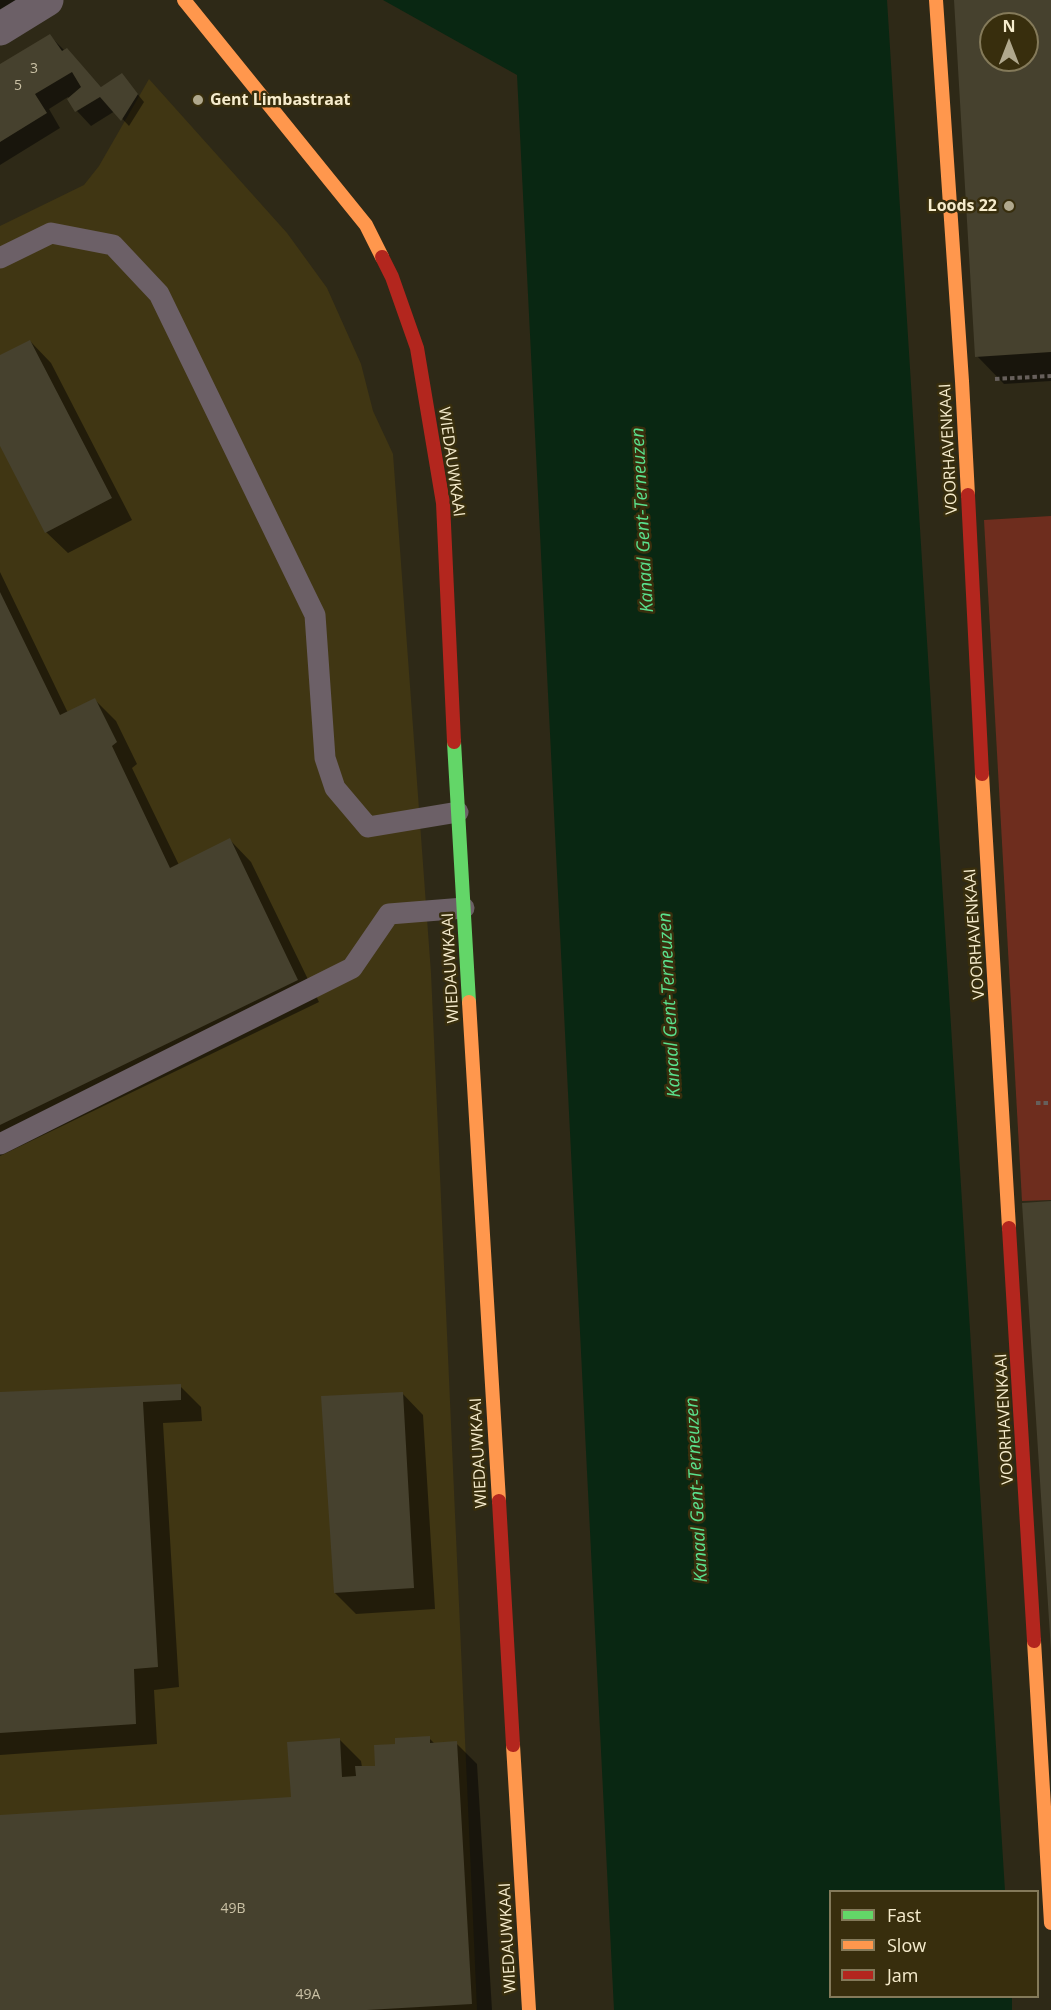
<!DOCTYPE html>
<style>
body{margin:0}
#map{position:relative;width:1051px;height:2010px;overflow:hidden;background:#2e2917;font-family:"Open Sans",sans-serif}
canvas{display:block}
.legend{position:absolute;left:829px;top:1890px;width:210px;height:108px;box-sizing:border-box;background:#382e0d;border:2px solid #847a5a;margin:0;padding:8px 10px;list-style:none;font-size:18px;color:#f6eccd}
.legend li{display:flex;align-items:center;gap:12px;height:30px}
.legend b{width:30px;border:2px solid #847a5a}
.north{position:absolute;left:979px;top:12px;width:60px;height:60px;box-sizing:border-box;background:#382e0d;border:2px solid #847a5a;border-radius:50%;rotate:0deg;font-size:16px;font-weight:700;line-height:24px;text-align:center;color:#f6eccd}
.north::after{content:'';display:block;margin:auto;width:21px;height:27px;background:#b0a88d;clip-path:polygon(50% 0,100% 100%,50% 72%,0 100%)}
</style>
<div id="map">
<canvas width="1051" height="2010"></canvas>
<ul class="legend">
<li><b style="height:8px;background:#63d668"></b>Fast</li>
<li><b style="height:8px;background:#ff974d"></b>Slow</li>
<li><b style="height:8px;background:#b3261e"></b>Jam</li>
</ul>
<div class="north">N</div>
</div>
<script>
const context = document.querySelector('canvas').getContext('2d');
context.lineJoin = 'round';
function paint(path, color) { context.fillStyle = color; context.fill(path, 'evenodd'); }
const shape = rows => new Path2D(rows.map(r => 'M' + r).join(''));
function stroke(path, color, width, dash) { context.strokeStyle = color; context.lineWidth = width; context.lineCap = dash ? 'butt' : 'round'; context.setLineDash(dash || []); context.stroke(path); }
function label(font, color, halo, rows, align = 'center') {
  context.font = font + ' "Open Sans",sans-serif'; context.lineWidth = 5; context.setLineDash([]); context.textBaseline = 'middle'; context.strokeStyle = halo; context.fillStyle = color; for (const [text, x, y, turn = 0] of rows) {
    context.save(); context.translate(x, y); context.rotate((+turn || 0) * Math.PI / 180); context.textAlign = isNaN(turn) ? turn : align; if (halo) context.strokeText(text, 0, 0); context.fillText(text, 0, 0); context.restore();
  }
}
paint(shape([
 [149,79,287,233,327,288,361,364,373,411,393,454,431,973,477,2010,0,2010,0,226,84,185,99,166]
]), '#403613');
paint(shape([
 [1051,516,1051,1200,1022,1201,984,520]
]), '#6e2d1e');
paint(shape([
 [383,0,887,0,1005,1891,830,1892,830,1996,1012,1997,1012,2010,614,2010,517,75]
]), '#092712');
paint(shape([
 [0,0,34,0,0,25],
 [955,0,1051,0,1051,381,1004,384,977,356],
 [991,24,1027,24,1027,60,991,60],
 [50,36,65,51,67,49,102,88,122,75,144,102,129,126,115,111,91,126,77,111,68,97,49,109,60,128,0,165,0,67],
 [30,341,51,363,132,520,68,553,46,532,0,443,0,357],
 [0,572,68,713,95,700,116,721,137,764,132,768,179,865,230,840,251,862,319,1002,0,1156],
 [180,1386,201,1407,202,1421,163,1423,179,1687,154,1690,157,1744,0,1755,0,1393],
 [402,1393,423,1415,435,1609,356,1614,335,1593],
 [429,1738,435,1744,456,1743,477,1764,492,2010,0,2010,0,1816,292,1798,340,1740,361,1761,362,1767,377,1768,397,1745]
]), '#0007');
paint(shape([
 [954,0,1051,0,1051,352,975,357],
 [991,24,1027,24,1027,60,991,60],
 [50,34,62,51,67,48,101,87,122,73,138,94,121,121,100,97,75,112,67,99,81,87,72,72,35,94,47,113,0,142,0,64],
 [30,340,112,498,45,533,0,446,0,355],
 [0,592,60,715,95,698,117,742,112,746,170,868,230,838,298,980,0,1125],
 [1051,1201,1051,1651,1022,1203],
 [181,1384,181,1400,143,1402,158,1667,134,1669,136,1724,0,1733,0,1392],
 [403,1392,414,1588,334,1593,321,1396],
 [430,1736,430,1743,457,1741,472,2004,367,2010,0,2010,0,1815,291,1797,287,1742,340,1738,342,1777,356,1776,355,1766,375,1766,374,1745,395,1744,395,1738]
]), '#46412e');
stroke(shape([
 [995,379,1051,376],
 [1036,1103,1051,1103]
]), '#665f5b', 4, [4.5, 3]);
stroke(shape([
 [0,258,51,233,113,245,159,294,315,615,325,758,335,788,368,827,458,812],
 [0,1144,352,968,389,914,464,908]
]), '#6c6067', 21);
stroke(shape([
 [0,29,47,0]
]), '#6c6067', 33);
stroke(shape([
 [454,742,469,1002]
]), '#63d668', 14);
stroke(shape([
 [184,0,366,225,382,257],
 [936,0,962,381,968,495],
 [982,774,1009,1228],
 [469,1002,499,1501],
 [1034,1641,1051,1923],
 [513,1745,529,2010]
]), '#ff974d', 14);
stroke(shape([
 [382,257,392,277,417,348,443,503,454,742],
 [968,495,982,774],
 [1009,1228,1034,1641],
 [499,1501,513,1745]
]), '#b3261e', 14);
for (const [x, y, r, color] of [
 [198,100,6,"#b0a88d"],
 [1009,206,6,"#b0a88d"]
]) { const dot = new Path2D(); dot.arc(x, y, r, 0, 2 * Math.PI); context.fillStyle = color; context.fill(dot); stroke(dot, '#382e0d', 2); }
label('14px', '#cac1a5', null, [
 ["3",34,69],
 ["5",18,86],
 ["49B",233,1909],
 ["49A",308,1995]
]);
label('bold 16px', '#f6eccd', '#382e0d', [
 ["Gent Limbastraat",210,100],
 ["Loods 22",997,206,"right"]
], 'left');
label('16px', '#f6eccd', '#382e0d', [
 ["VOORHAVENKAAI",949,449,-93],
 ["WIEDAUWKAAI",451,462,82],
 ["VOORHAVENKAAI",975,934,-94],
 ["WIEDAUWKAAI",451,968,-93],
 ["VOORHAVENKAAI",1005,1419,-93],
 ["WIEDAUWKAAI",479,1453,-93],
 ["WIEDAUWKAAI",508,1938,-93]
]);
label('italic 18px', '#5ae18d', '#382e0d', [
 ["Kanaal Gent-Terneuzen",643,520,-93],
 ["Kanaal Gent-Terneuzen",670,1005,-93],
 ["Kanaal Gent-Terneuzen",697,1490,-93]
]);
</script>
